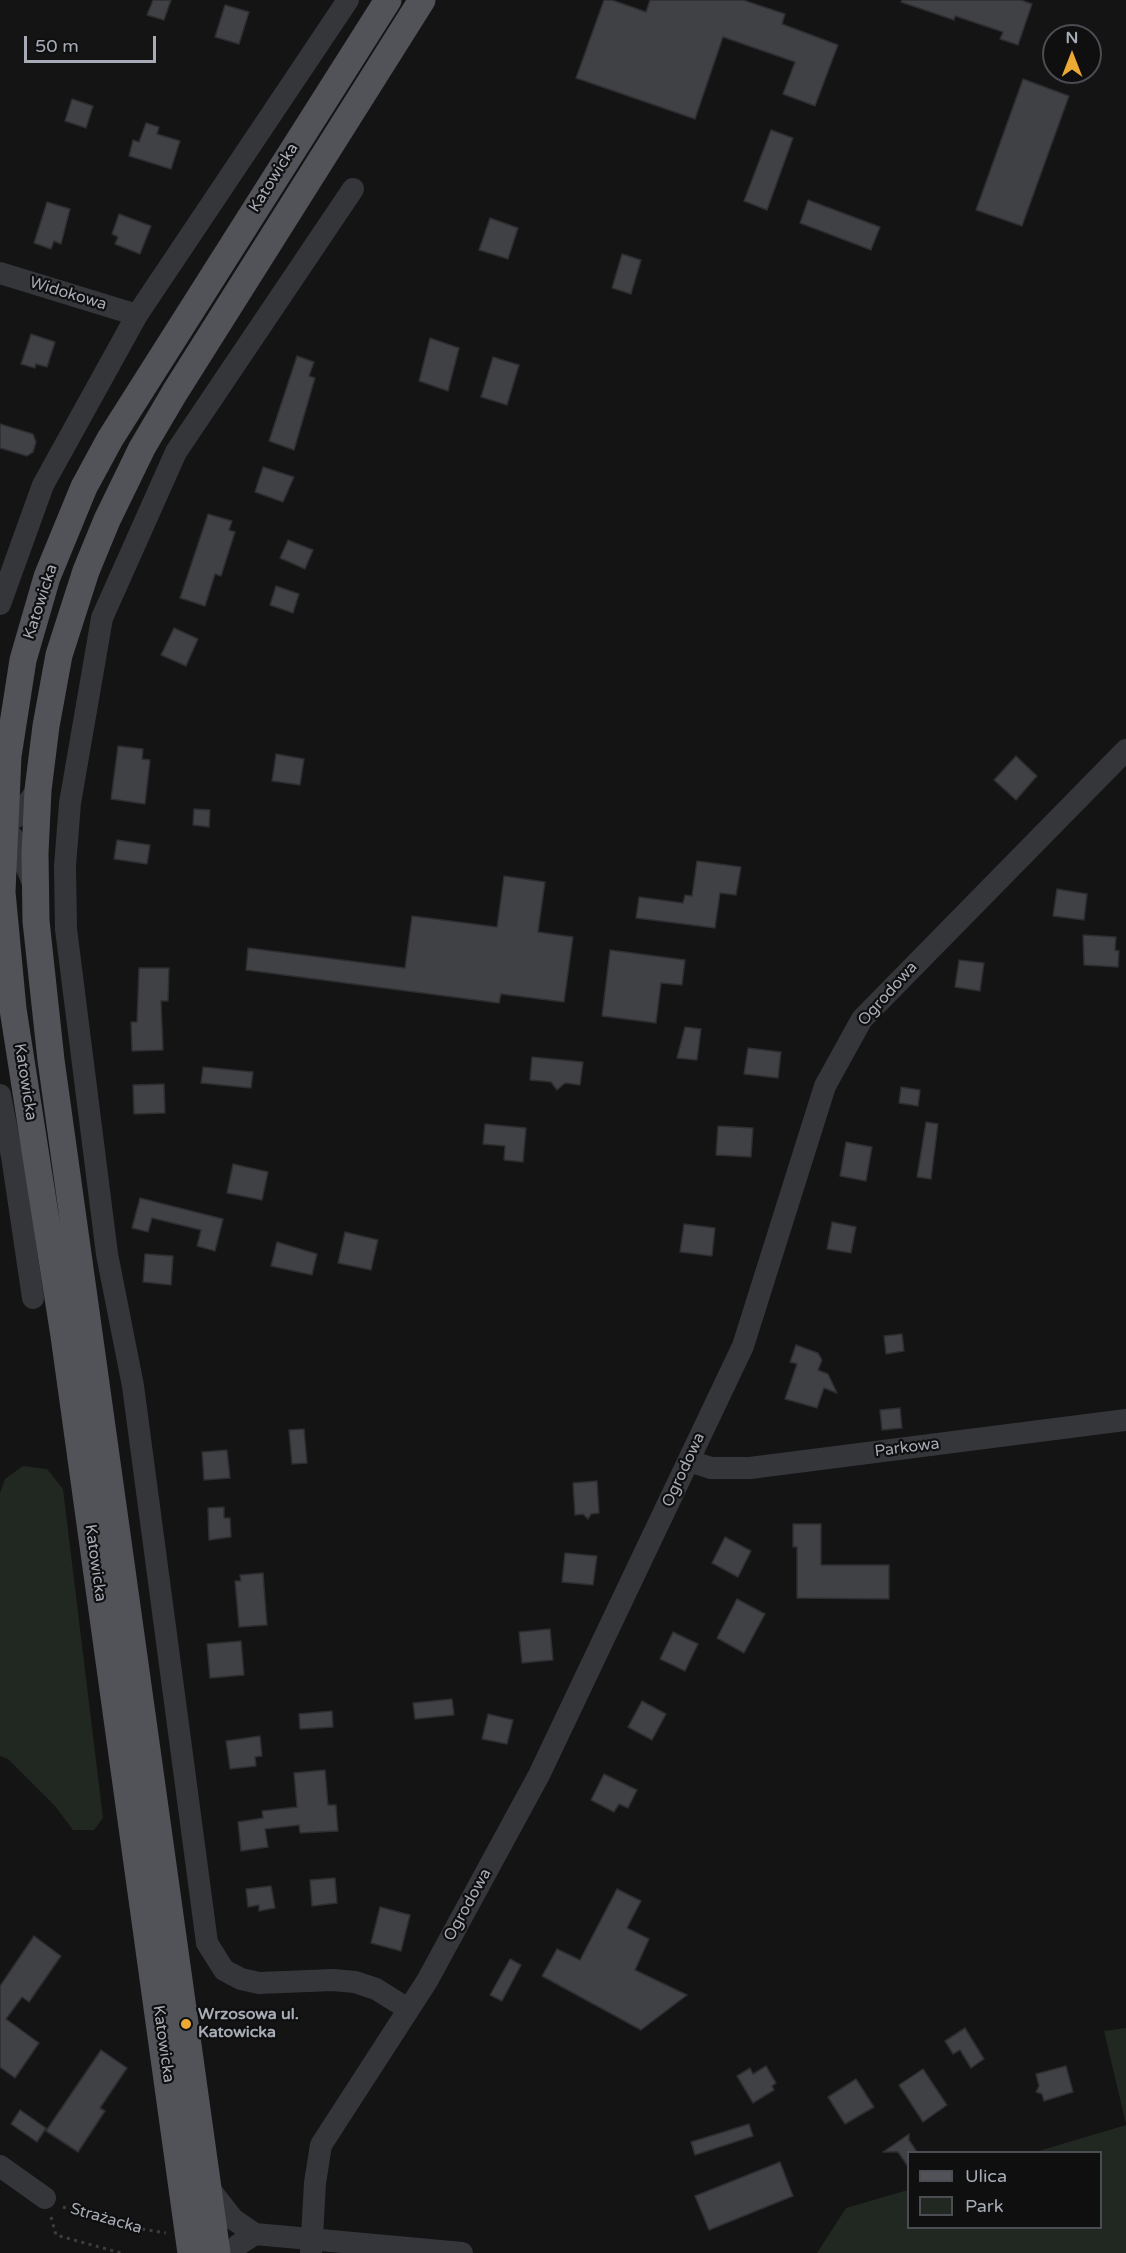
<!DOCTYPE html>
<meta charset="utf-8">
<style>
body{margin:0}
#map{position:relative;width:1126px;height:2253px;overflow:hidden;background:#141415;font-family:"Varela Round",sans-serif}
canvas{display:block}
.legend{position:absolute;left:907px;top:2151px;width:195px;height:78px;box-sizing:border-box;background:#0f0f10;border:2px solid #4b4d52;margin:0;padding:8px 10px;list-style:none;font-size:18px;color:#a6abb5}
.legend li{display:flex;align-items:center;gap:12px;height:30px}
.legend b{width:30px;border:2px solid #4b4d52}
.north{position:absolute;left:1042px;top:24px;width:60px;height:60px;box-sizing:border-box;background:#0f0f10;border:2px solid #4b4d52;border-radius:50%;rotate:0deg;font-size:16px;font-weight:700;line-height:24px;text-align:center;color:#a6abb5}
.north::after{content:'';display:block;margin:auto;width:21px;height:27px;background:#ecaa35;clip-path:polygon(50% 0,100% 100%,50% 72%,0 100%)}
.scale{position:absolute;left:24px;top:36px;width:132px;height:27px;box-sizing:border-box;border:3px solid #a6abb5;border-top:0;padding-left:8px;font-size:18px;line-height:21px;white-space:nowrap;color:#a6abb5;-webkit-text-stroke:4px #0f0f10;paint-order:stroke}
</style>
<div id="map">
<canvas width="1126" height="2253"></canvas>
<ul class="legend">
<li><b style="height:8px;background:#515359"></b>Ulica</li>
<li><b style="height:16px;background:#202821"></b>Park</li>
</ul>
<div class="north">N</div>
<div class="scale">50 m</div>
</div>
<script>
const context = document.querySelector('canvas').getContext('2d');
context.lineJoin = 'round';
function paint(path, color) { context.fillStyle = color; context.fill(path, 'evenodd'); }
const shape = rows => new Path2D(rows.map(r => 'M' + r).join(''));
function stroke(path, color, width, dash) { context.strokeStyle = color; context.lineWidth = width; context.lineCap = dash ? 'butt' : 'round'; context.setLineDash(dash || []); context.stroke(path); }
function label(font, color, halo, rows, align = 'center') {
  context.font = font + ' "Varela Round",sans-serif'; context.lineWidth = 4.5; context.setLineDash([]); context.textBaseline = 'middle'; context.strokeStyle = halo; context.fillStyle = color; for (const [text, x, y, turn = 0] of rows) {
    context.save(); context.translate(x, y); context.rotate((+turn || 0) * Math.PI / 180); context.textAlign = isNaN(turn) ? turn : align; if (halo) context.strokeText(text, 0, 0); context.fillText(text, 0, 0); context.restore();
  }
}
paint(shape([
 [23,1466,47,1469,63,1489,103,1818,94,1830,73,1830,55,1806,8,1759,0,1756,0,1493,5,1479],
 [1126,2028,1126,2124,1104,2031],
 [1126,2125,1126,2253,817,2253,846,2208,908,2190,908,2228,1100,2228,1100,2152,1035,2152]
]), '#202821');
const building = shape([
 [153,0,171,0,164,20,147,15,153,0],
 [604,0,612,0,646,12,650,0,743,0,785,14,782,24,838,45,815,106,783,94,795,62,723,37,695,119,576,78,604,0],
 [902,0,1021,0,1032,4,1018,45,1000,39,1003,32,955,16,954,20,901,2,902,0],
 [225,5,249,12,239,44,215,37,225,5],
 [1023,79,1069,96,1022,226,976,210,1023,79],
 [72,99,93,106,86,128,65,121,72,99],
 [146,123,159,127,157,134,180,141,171,169,129,156,133,140,139,142,146,123],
 [771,130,793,138,767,210,744,201,771,130],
 [808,200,880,227,871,250,800,223,808,200],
 [47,202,70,209,61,244,54,241,51,249,34,243,47,202],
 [119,214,151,226,140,254,115,244,118,237,112,234,119,214],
 [490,218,518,228,508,259,479,250,490,218],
 [622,254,641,260,631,294,612,288,622,254],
 [31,334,55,342,47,367,36,364,35,368,21,364,31,334],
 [430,338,459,348,448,391,419,381,430,338],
 [297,356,314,362,309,376,315,378,294,450,269,441,297,356],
 [493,357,519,365,507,405,481,397,493,357],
 [0,424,33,434,36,442,33,452,27,456,0,448,0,424],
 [263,467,294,477,283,502,255,492,263,467],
 [208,514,232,521,229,530,235,532,221,576,215,574,205,606,180,598,208,514],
 [288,540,313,550,305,569,280,558,288,540],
 [276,586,299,594,293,613,270,605,276,586],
 [174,628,198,639,186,666,161,655,174,628],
 [118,746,143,749,142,759,150,760,145,804,111,799,118,746],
 [276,754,304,759,300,785,272,781,276,754],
 [1016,756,1037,776,1016,800,994,780,1016,756],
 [194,809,210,810,209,827,193,825,194,809],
 [117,840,150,845,147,864,114,859,117,840],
 [697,861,741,867,736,895,720,893,715,928,636,918,639,897,683,903,685,895,692,896,697,861],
 [504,876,545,882,538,932,573,937,564,1002,501,994,499,1003,246,970,248,948,405,968,412,916,497,927,504,876],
 [1057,889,1087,894,1084,920,1053,916,1057,889],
 [1083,935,1116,937,1115,950,1119,951,1118,967,1084,965,1083,935],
 [610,950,685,960,682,985,661,983,656,1023,602,1016,610,950],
 [959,960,984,963,980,991,955,987,959,960],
 [139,968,169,968,168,1001,161,1001,163,1050,132,1051,131,1022,137,1022,139,968],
 [685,1027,701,1029,697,1060,677,1058,685,1027],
 [748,1048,781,1052,778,1078,744,1074,748,1048],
 [532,1057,583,1062,580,1085,565,1083,557,1090,551,1082,530,1080,532,1057],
 [203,1067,253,1072,251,1088,201,1083,203,1067],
 [164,1084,165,1113,134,1114,133,1085,164,1084],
 [901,1087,920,1090,918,1106,899,1103,901,1087],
 [926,1122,938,1124,931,1179,917,1177,926,1122],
 [485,1124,526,1128,523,1162,504,1160,505,1146,483,1144,485,1124],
 [718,1126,753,1128,751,1157,716,1155,718,1126],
 [846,1142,872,1147,866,1181,840,1176,846,1142],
 [233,1164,268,1172,262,1200,227,1193,233,1164],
 [140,1198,223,1219,215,1251,197,1246,201,1230,152,1218,148,1232,132,1228,140,1198],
 [832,1222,856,1227,851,1253,827,1249,832,1222],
 [684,1224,715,1228,712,1256,680,1252,684,1224],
 [345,1232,378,1240,371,1270,338,1263,345,1232],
 [277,1242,317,1254,312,1275,271,1266,277,1242],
 [145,1254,173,1256,171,1285,143,1282,145,1254],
 [902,1334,904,1351,886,1354,884,1336,902,1334],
 [796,1345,818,1353,822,1360,818,1370,828,1374,837,1393,824,1388,817,1408,785,1399,797,1364,790,1362,796,1345],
 [900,1408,902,1428,882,1430,880,1410,900,1408],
 [304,1429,307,1463,292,1464,289,1430,304,1429],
 [227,1450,230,1478,204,1480,202,1452,227,1450],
 [597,1481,599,1513,591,1514,588,1519,583,1514,575,1515,573,1483,597,1481],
 [224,1507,224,1518,230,1518,231,1537,209,1540,208,1508,224,1507],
 [793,1524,821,1524,821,1565,889,1565,889,1599,797,1598,797,1547,793,1547,793,1524],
 [725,1537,751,1551,738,1577,712,1563,725,1537],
 [565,1553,597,1556,593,1585,562,1582,565,1553],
 [263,1573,267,1625,239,1627,235,1581,241,1581,240,1575,263,1573],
 [737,1599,765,1614,744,1653,717,1638,737,1599],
 [550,1629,553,1660,522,1663,519,1632,550,1629],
 [673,1632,698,1644,685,1671,660,1659,673,1632],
 [241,1641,244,1675,210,1678,207,1644,241,1641],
 [452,1699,454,1715,415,1719,413,1703,452,1699],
 [642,1701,666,1714,652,1740,628,1727,642,1701],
 [332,1711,333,1727,300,1729,299,1714,332,1711],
 [488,1714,513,1720,507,1744,482,1739,488,1714],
 [260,1736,262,1756,255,1757,256,1766,230,1769,226,1741,260,1736],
 [325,1770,328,1805,336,1805,338,1831,300,1833,299,1825,265,1829,268,1847,241,1851,238,1822,263,1818,262,1811,297,1807,294,1773,325,1770],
 [604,1774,637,1790,628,1808,619,1804,614,1812,591,1800,604,1774],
 [335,1878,337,1903,312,1906,310,1880,335,1878],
 [271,1886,275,1908,259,1911,259,1905,248,1907,246,1889,271,1886],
 [617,1889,641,1901,627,1928,649,1939,635,1970,687,1995,641,2030,542,1976,557,1949,580,1960,617,1889],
 [380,1907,410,1915,401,1951,371,1943,380,1907],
 [34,1936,61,1956,29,2002,22,1997,6,2019,39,2043,15,2078,0,2067,0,1986,34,1936],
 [510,1959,521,1965,502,2001,490,1995,510,1959],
 [965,2028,984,2059,971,2068,960,2050,953,2054,945,2041,965,2028],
 [101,2050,127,2068,100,2108,105,2111,78,2152,46,2131,101,2050],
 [766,2066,776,2083,772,2086,774,2090,753,2103,737,2076,750,2068,753,2074,766,2066],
 [1066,2066,1073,2092,1044,2101,1042,2094,1036,2092,1039,2086,1036,2074,1066,2066],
 [923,2069,947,2105,923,2122,899,2085,923,2069],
 [856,2079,874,2107,845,2124,828,2097,856,2079],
 [20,2110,46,2128,37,2142,11,2124,20,2110],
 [749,2124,753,2136,695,2155,691,2142,749,2124],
 [909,2134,909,2140,917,2152,909,2152,909,2168,898,2152,883,2152,909,2134],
 [780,2162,793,2196,709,2230,695,2196,780,2162]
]);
paint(building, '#404145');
stroke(building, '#2e2e31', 1.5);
stroke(shape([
 [63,2207,111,2224,166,2233],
 [51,2217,56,2235,121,2253]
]), '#3b3d41', 3, [3, 4.5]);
stroke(shape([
 [353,189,176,452,102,618,70,803,65,866,66,929,107,1254,133,1386,207,1943,224,1970,241,1979,259,1983,333,1980,355,1982,376,1989,408,2009],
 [0,273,137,315],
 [0,604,43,485,137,315,348,0],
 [0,823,16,841,32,881],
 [0,826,16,817,38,790],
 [0,1095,12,1156,33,1298],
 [689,1461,711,1468,750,1468,1126,1420],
 [0,2166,45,2198],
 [208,2187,233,2219,255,2234,462,2253],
 [233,2253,238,2245,255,2234],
 [311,2253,315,2183,321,2145,427,1981,539,1775,743,1346,825,1086,862,1019,1126,750]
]), '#35363a', 22);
stroke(shape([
 [191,2253,64,1336,13,1009,2,892,8,756,23,660,47,577,84,487,110,439,388,0],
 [217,2253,51,1060,36,921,35,853,38,790,46,726,59,655,86,571,107,520,142,448,175,392,422,0]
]), '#515359', 27);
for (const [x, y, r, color] of [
 [186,2024,6,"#ecaa35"]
]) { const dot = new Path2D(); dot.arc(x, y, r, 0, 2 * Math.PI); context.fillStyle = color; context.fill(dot); stroke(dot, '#0f0f10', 2); }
label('16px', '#a6abb5', '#0f0f10', [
 ["Katowicka",274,178,-58],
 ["Widokowa",68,294,17],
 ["Katowicka",41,602,-72],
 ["Ogrodowa",888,994,-48],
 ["Katowicka",25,1082,81],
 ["Parkowa",907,1448,-7],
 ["Ogrodowa",684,1470,-65],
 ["Katowicka",95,1563,82],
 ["Ogrodowa",468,1905,-61],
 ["Katowicka",163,2044,82],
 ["Strażacka",106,2219,16]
]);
label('bold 16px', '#a6abb5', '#0f0f10', [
 ["Wrzosowa ul.",198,2015],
 ["Katowicka",198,2033]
], 'left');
</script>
